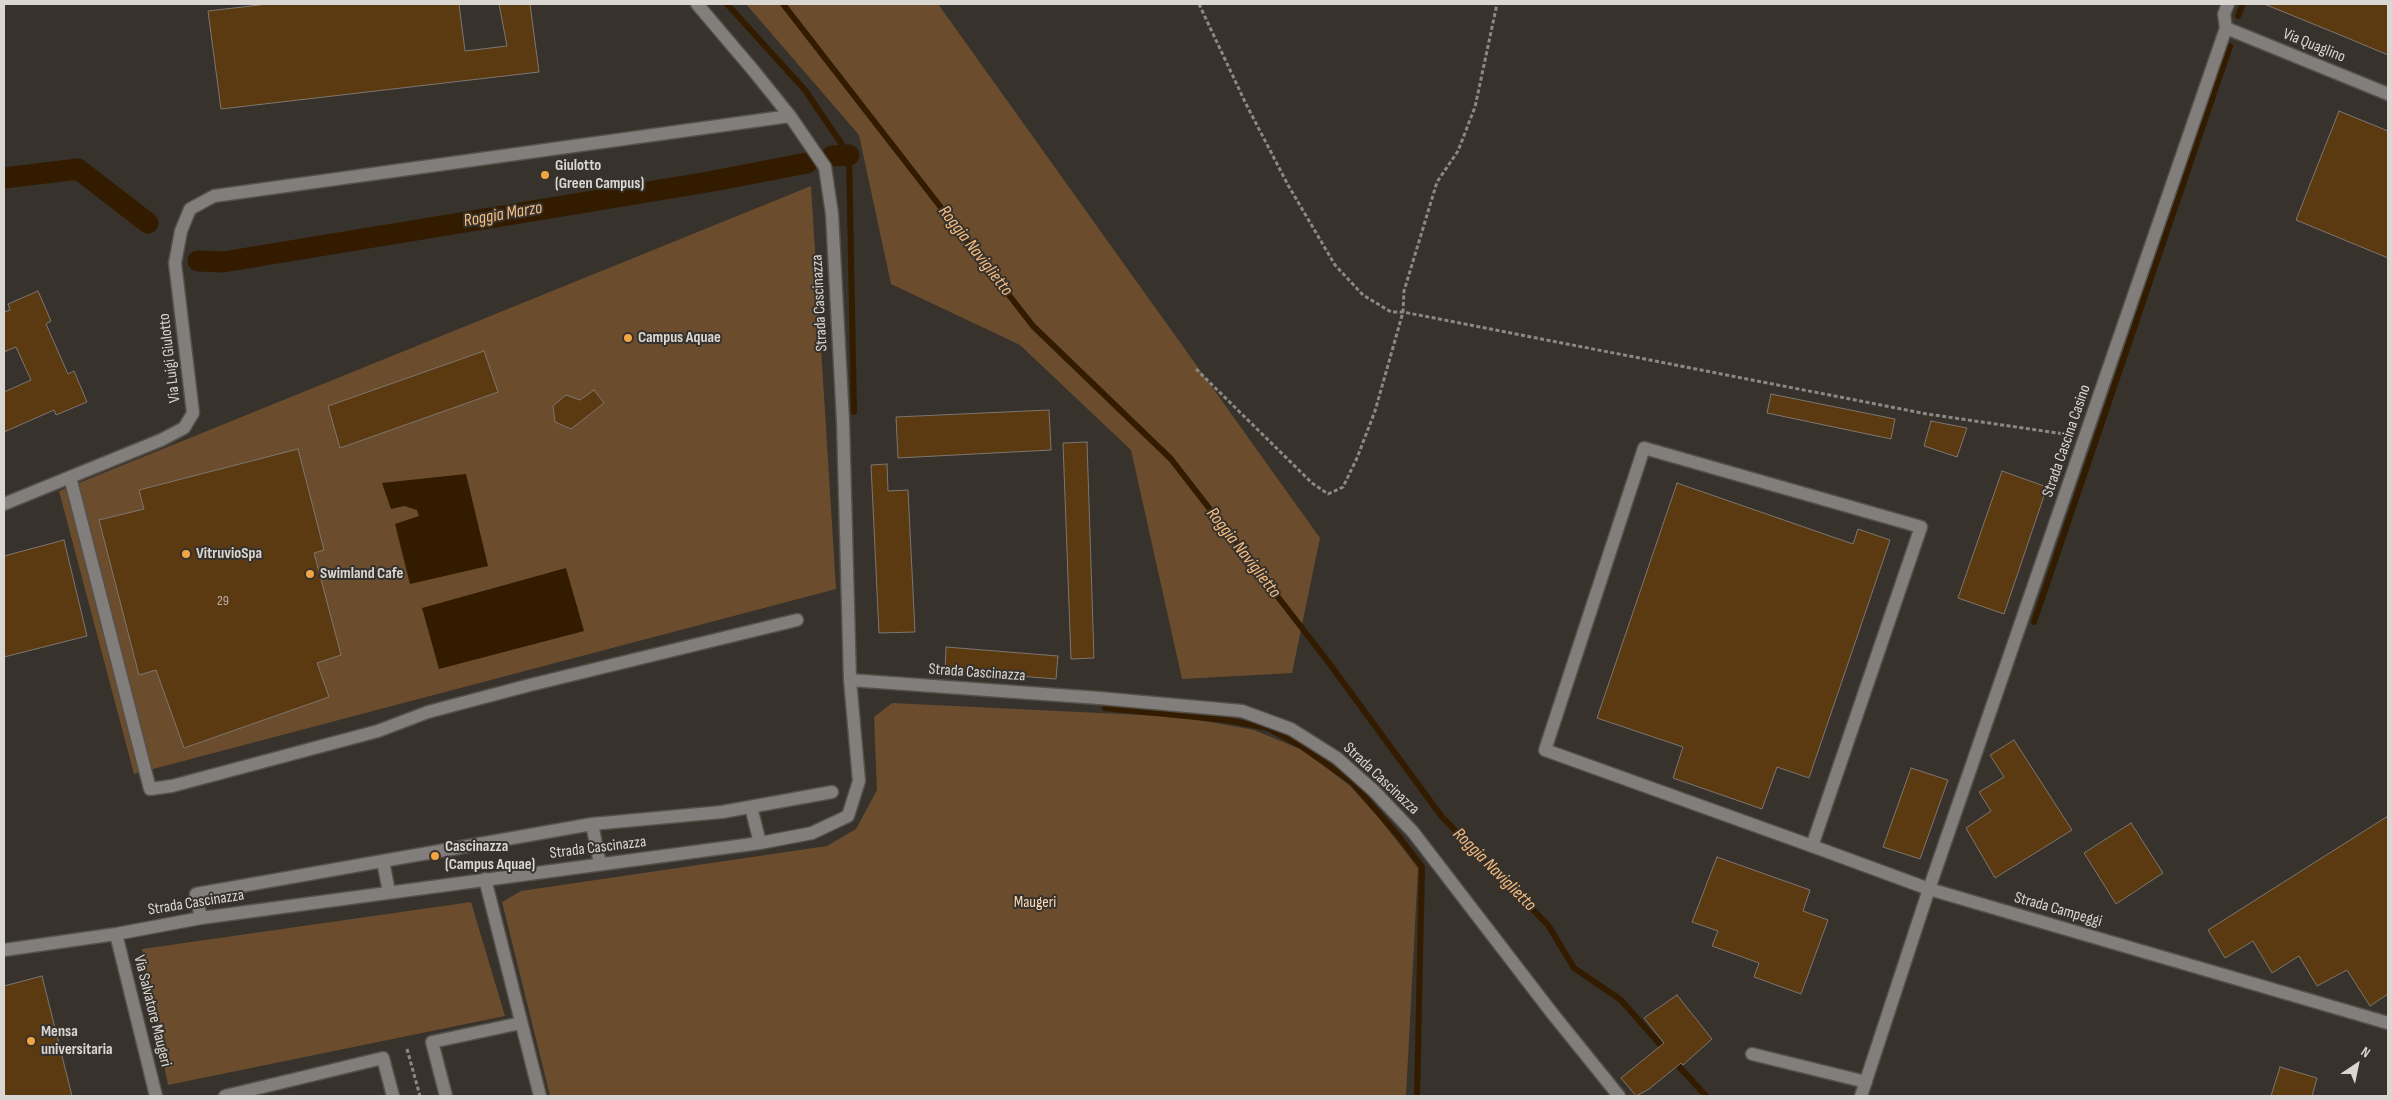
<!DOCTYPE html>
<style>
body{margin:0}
#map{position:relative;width:2392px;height:1100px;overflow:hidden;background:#37322c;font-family:"Sofia Sans Condensed",sans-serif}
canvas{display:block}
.frame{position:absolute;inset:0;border:5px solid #dad7d3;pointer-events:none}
.north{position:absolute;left:2332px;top:1040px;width:50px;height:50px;-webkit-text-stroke:4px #37322c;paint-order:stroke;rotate:34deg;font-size:14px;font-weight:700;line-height:20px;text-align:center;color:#dad7d3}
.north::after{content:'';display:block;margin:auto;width:18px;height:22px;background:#dad7d3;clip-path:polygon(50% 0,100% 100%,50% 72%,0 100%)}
</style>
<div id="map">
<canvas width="2392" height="1100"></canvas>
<div class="frame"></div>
<div class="north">N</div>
</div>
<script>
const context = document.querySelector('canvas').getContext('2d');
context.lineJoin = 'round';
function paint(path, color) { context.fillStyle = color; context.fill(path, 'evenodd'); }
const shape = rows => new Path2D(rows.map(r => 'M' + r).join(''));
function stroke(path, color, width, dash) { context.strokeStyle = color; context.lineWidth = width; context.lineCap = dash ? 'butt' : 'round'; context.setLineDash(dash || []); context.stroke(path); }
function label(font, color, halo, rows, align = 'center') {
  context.font = font + ' "Sofia Sans Condensed",sans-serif'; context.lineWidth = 4; context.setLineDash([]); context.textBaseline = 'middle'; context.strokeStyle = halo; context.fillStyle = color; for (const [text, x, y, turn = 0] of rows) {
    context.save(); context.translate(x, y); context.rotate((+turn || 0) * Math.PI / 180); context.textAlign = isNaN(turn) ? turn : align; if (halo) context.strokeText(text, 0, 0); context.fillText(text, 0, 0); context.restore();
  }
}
paint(shape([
 [746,4,938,4,1320,538,1292,673,1182,679,1131,450,1020,345,891,284,859,135],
 [811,186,836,589,134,774,59,491],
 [892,703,1183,717,1254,730,1305,751,1350,786,1380,819,1418,868,1406,1096,550,1096,502,902,521,891,827,846,856,829,877,790,874,717],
 [471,902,505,1016,168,1085,142,949]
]), '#6b4d2d');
paint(shape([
 [466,474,488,566,410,584,395,524,419,516,417,510,404,506,391,509,382,483],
 [566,568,584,631,439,669,422,608]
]), '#331b00');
stroke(shape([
 [727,4,805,90,849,155,854,412],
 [783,4,1033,326,1171,459,1326,659,1442,817,1548,925,1574,968,1621,1000,1665,1050],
 [2238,16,2243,4],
 [2034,622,2230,46],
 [1105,708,1226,720,1268,728,1301,746,1352,782,1400,838,1422,867,1417,1096],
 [1673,1060,1706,1096]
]), '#331b00', 6);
stroke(shape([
 [832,156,849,155],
 [4,178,78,169,148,223],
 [198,261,223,262,708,182,807,163]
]), '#331b00', 21);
const building = shape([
 [268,4,459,4,465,51,507,46,499,4,530,4,539,72,221,109,208,11,268,4],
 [2264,4,2388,4,2388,55,2350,39,2264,4],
 [2339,111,2388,131,2388,258,2296,220,2339,111],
 [38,291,51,321,46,324,68,374,74,371,87,402,56,415,54,410,4,432,4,392,31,380,16,347,4,352,4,312,10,310,8,304,38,291],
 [484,351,498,392,340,448,328,406,484,351],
 [594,390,604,403,571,429,555,422,553,406,566,395,580,400,594,390],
 [1771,394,1895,419,1891,439,1767,413,1771,394],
 [1049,410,1051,450,898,458,896,417,1049,410],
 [1931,421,1967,428,1957,457,1924,446,1931,421],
 [1087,442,1094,658,1071,659,1063,443,1087,442],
 [298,449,324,550,314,553,341,655,317,663,329,697,184,748,156,670,139,675,99,520,144,509,139,490,298,449],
 [887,464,888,491,908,490,915,632,879,633,871,465,887,464],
 [2002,471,2047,487,2004,614,1958,598,2002,471],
 [1677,483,1853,544,1858,529,1890,540,1809,778,1777,767,1762,809,1673,778,1683,747,1597,718,1677,483],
 [64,540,87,636,4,657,4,556,64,540],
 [946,647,1058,656,1056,679,945,670,946,647],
 [2014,740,2072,830,1995,878,1966,828,1991,811,1979,792,2004,777,1990,755,2014,740],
 [1911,768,1948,780,1920,859,1883,847,1911,768],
 [2388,816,2388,994,2370,1006,2347,970,2317,986,2299,956,2272,973,2253,941,2225,958,2208,930,2388,816],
 [2131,823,2163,873,2116,904,2084,853,2131,823],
 [1717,857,1810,890,1803,911,1828,920,1801,994,1754,977,1759,963,1712,946,1718,931,1692,922,1717,857],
 [42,976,72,1096,4,1096,4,986,42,976],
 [1677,995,1712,1039,1683,1065,1681,1063,1649,1089,1636,1096,1621,1078,1664,1043,1644,1018,1677,995],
 [2280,1067,2317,1078,2312,1096,2271,1096,2280,1067]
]);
paint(building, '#5b3a12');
stroke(building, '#7d7670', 1);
const minor = shape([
 [2226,28,2388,94],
 [70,477,150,789,172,786,378,731,428,712,530,685,797,620],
 [4,504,161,440,184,428,193,413,175,263,181,231,190,209,214,196,790,116],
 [850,680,1099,698,1242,711,1291,729,1337,758,1374,791,1413,832,1552,1013,1619,1096],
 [751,807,760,843],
 [592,824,600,864],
 [1812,846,1545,750,1644,448,1921,527,1812,846,1929,889,2388,1023],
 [383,861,389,892],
 [485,879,540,1096],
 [201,918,196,894,592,824,722,812,832,792],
 [116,934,156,1096],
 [4,950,116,934,201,918,760,843,812,833,848,816,859,781,850,680,843,421,832,214,825,167,790,116,753,70,697,4],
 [1752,1054,1866,1082],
 [225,1096,383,1058,393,1096],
 [446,1096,432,1042,521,1023],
 [1861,1096,1929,889,2226,28,2224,14,2228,4]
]);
stroke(minor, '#54504a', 15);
stroke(shape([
 [1199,4,1246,104,1288,185,1335,265,1363,295,1391,312,1403,312,1927,414,2071,435],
 [1196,369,1312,483,1328,494,1343,487,1357,458,1375,411,1403,312,1404,291,1437,182,1458,151,1475,107,1497,4],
 [407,1049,420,1096]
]), '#8c8883', 3, [4, 2.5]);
stroke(minor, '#817e7b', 12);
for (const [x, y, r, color] of [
 [545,175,5,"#f3a443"],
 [628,338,5,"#f3a443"],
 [186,554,5,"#f3a443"],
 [310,574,5,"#f3a443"],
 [435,856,5,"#f3a443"],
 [31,1041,5,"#f3a443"]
]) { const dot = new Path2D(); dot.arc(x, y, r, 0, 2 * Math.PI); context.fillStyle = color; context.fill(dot); stroke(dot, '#37322c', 2); }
label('14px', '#bab0a3', null, [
 ["29",223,601]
]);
label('16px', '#dad7d3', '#37322c', [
 ["Via Quaglino",2314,46,22],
 ["Strada Cascinazza",820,303,-93],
 ["Via Luigi Giulotto",170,358,-97],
 ["Strada Cascina Casino",2067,441,-71],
 ["Strada Cascinazza",977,673,4],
 ["Strada Cascinazza",1381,779,43],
 ["Strada Cascinazza",598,848,-7],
 ["Strada Cascinazza",196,903,-9],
 ["Strada Campeggi",2058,910,16],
 ["Via Salvatore Maugeri",152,1011,76]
]);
label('bold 16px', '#dad7d3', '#37322c', [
 ["Giulotto",555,166],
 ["(Green Campus)",555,184],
 ["Campus Aquae",638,338],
 ["VitruvioSpa",196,554],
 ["Swimland Cafe",320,574],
 ["Cascinazza",445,847],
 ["(Campus Aquae)",445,865],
 ["Mensa",41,1032],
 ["universitaria",41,1050]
], 'left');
label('16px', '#fddbb7', '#37322c', [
 ["Maugeri",1035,903]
]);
label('italic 18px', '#f5bc80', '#37322c', [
 ["Roggia Marzo",503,215,-10],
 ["Roggia Naviglietto",975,251,52],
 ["Roggia Naviglietto",1243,553,52],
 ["Roggia Naviglietto",1494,870,45]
]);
</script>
